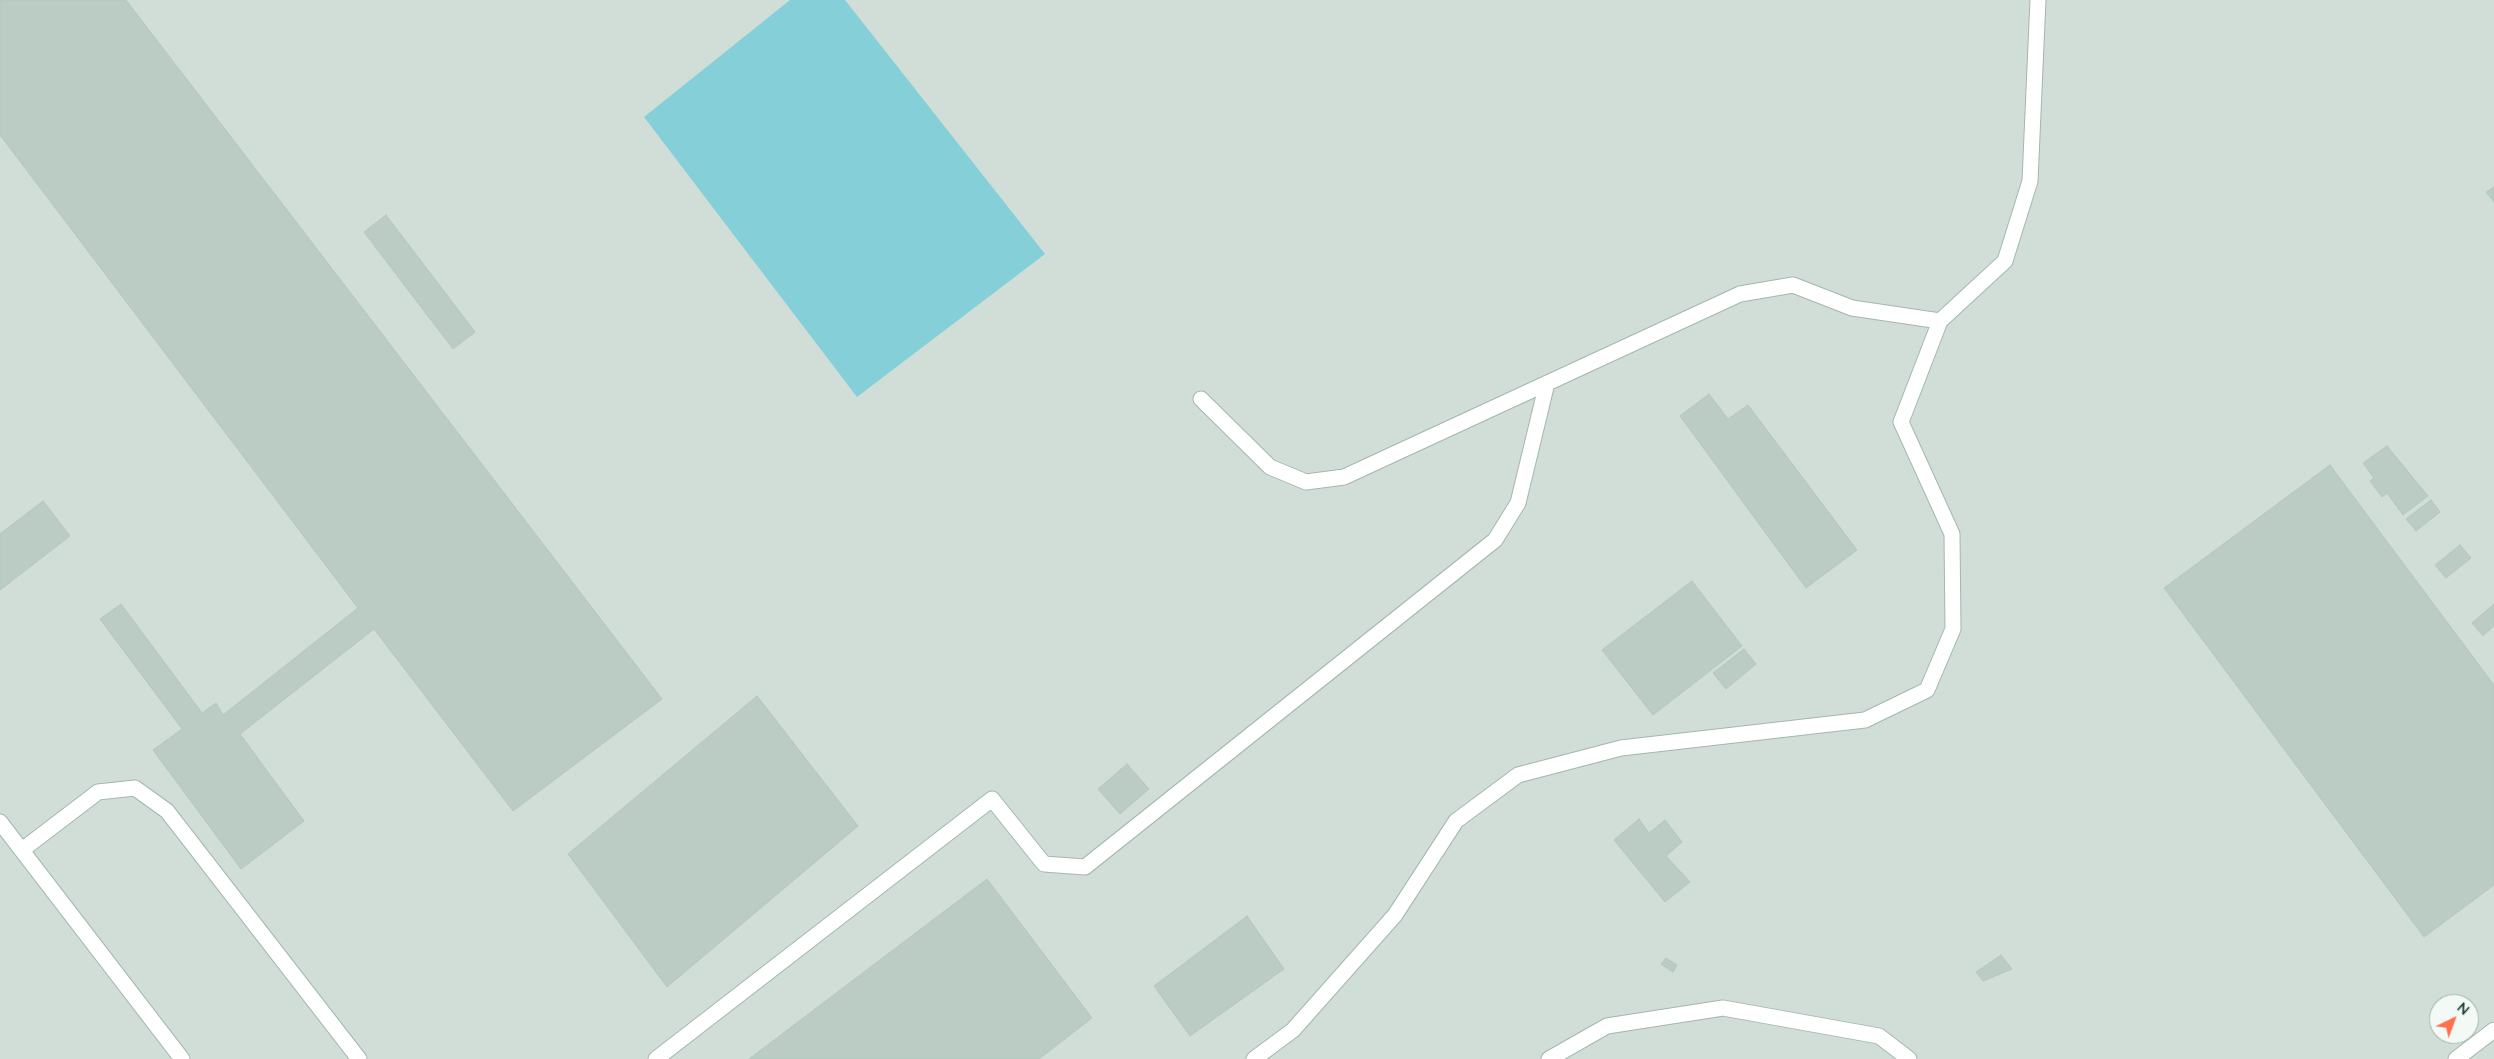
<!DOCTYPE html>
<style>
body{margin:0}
#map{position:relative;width:2494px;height:1059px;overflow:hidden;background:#e2eee8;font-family:Mulish,sans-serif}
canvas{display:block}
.north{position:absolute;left:2429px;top:994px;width:50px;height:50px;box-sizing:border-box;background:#f3faf6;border:1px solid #9fb0a9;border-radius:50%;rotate:42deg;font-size:14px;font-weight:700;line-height:20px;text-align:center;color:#204136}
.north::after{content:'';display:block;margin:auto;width:18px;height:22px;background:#ff6f4f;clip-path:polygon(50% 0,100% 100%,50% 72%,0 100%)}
</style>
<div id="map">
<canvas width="2494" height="1059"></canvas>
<div class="north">N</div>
</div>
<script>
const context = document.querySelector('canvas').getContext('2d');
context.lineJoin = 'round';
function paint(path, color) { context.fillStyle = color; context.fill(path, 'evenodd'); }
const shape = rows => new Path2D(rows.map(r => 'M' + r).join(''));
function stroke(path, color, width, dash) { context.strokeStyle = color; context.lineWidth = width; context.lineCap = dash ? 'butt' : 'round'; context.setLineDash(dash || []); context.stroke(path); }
paint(shape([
 [0,0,2494,0,2494,1059,0,1059],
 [2439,1004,2469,1004,2469,1034,2439,1034]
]), '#d0ded7');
paint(shape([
 [790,0,845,0,1045,254,857,397,644,117]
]), '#85d0d8');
const building = shape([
 [0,0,126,0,662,699,513,811,374,629,240,734,304,821,241,869,153,750,182,729,100,619,121,604,202,713,216,703,223,715,358,608,0,135,0,0],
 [2494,187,2494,202,2486,192,2494,187],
 [386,215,475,332,453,349,364,232,386,215],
 [1709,394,1728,419,1748,405,1857,550,1806,588,1680,416,1709,394],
 [2387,446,2428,496,2403,515,2387,493,2382,497,2370,481,2374,478,2363,463,2387,446],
 [2330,465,2494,685,2494,885,2424,937,2164,588,2330,465],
 [2431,500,2440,512,2416,531,2406,519,2431,500],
 [43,501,70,536,0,590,0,534,43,501],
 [2460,545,2471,558,2446,578,2435,565,2460,545],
 [1692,581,1742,646,1653,715,1602,650,1692,581],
 [2494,604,2494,626,2483,636,2472,623,2494,604],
 [1744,649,1756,664,1726,689,1713,673,1744,649],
 [757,696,858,826,667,987,568,854,757,696],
 [1127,764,1149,789,1120,814,1098,789,1127,764],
 [1639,819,1649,833,1665,820,1682,842,1666,856,1690,882,1665,902,1614,840,1639,819],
 [987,879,1092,1018,1039,1059,749,1059,987,879],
 [1247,916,1284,969,1190,1036,1154,986,1247,916],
 [2001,955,2012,969,1983,981,1976,972,2001,955],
 [1666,958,1677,965,1673,972,1661,964,1666,958]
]);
paint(building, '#baccc3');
stroke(building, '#b4c8be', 1);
const service = shape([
 [1201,399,1270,467,1306,482,1344,477,1740,294,1793,285,1852,308,1940,321],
 [0,822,182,1059],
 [22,850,98,792,135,788,167,811,359,1059],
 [656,1059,992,799,1044,864,1085,867,1495,540,1518,503,1547,383],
 [1254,1059,1293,1030,1395,915,1456,821,1518,775,1621,748,1865,720,1927,690,1953,629,1952,534,1901,422,1940,321,2005,261,2030,181,2038,0],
 [1549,1059,1607,1026,1723,1008,1879,1036,1909,1059],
 [2456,1059,2494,1030]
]);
stroke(service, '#a4b7af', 17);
stroke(service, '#fff', 15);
</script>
